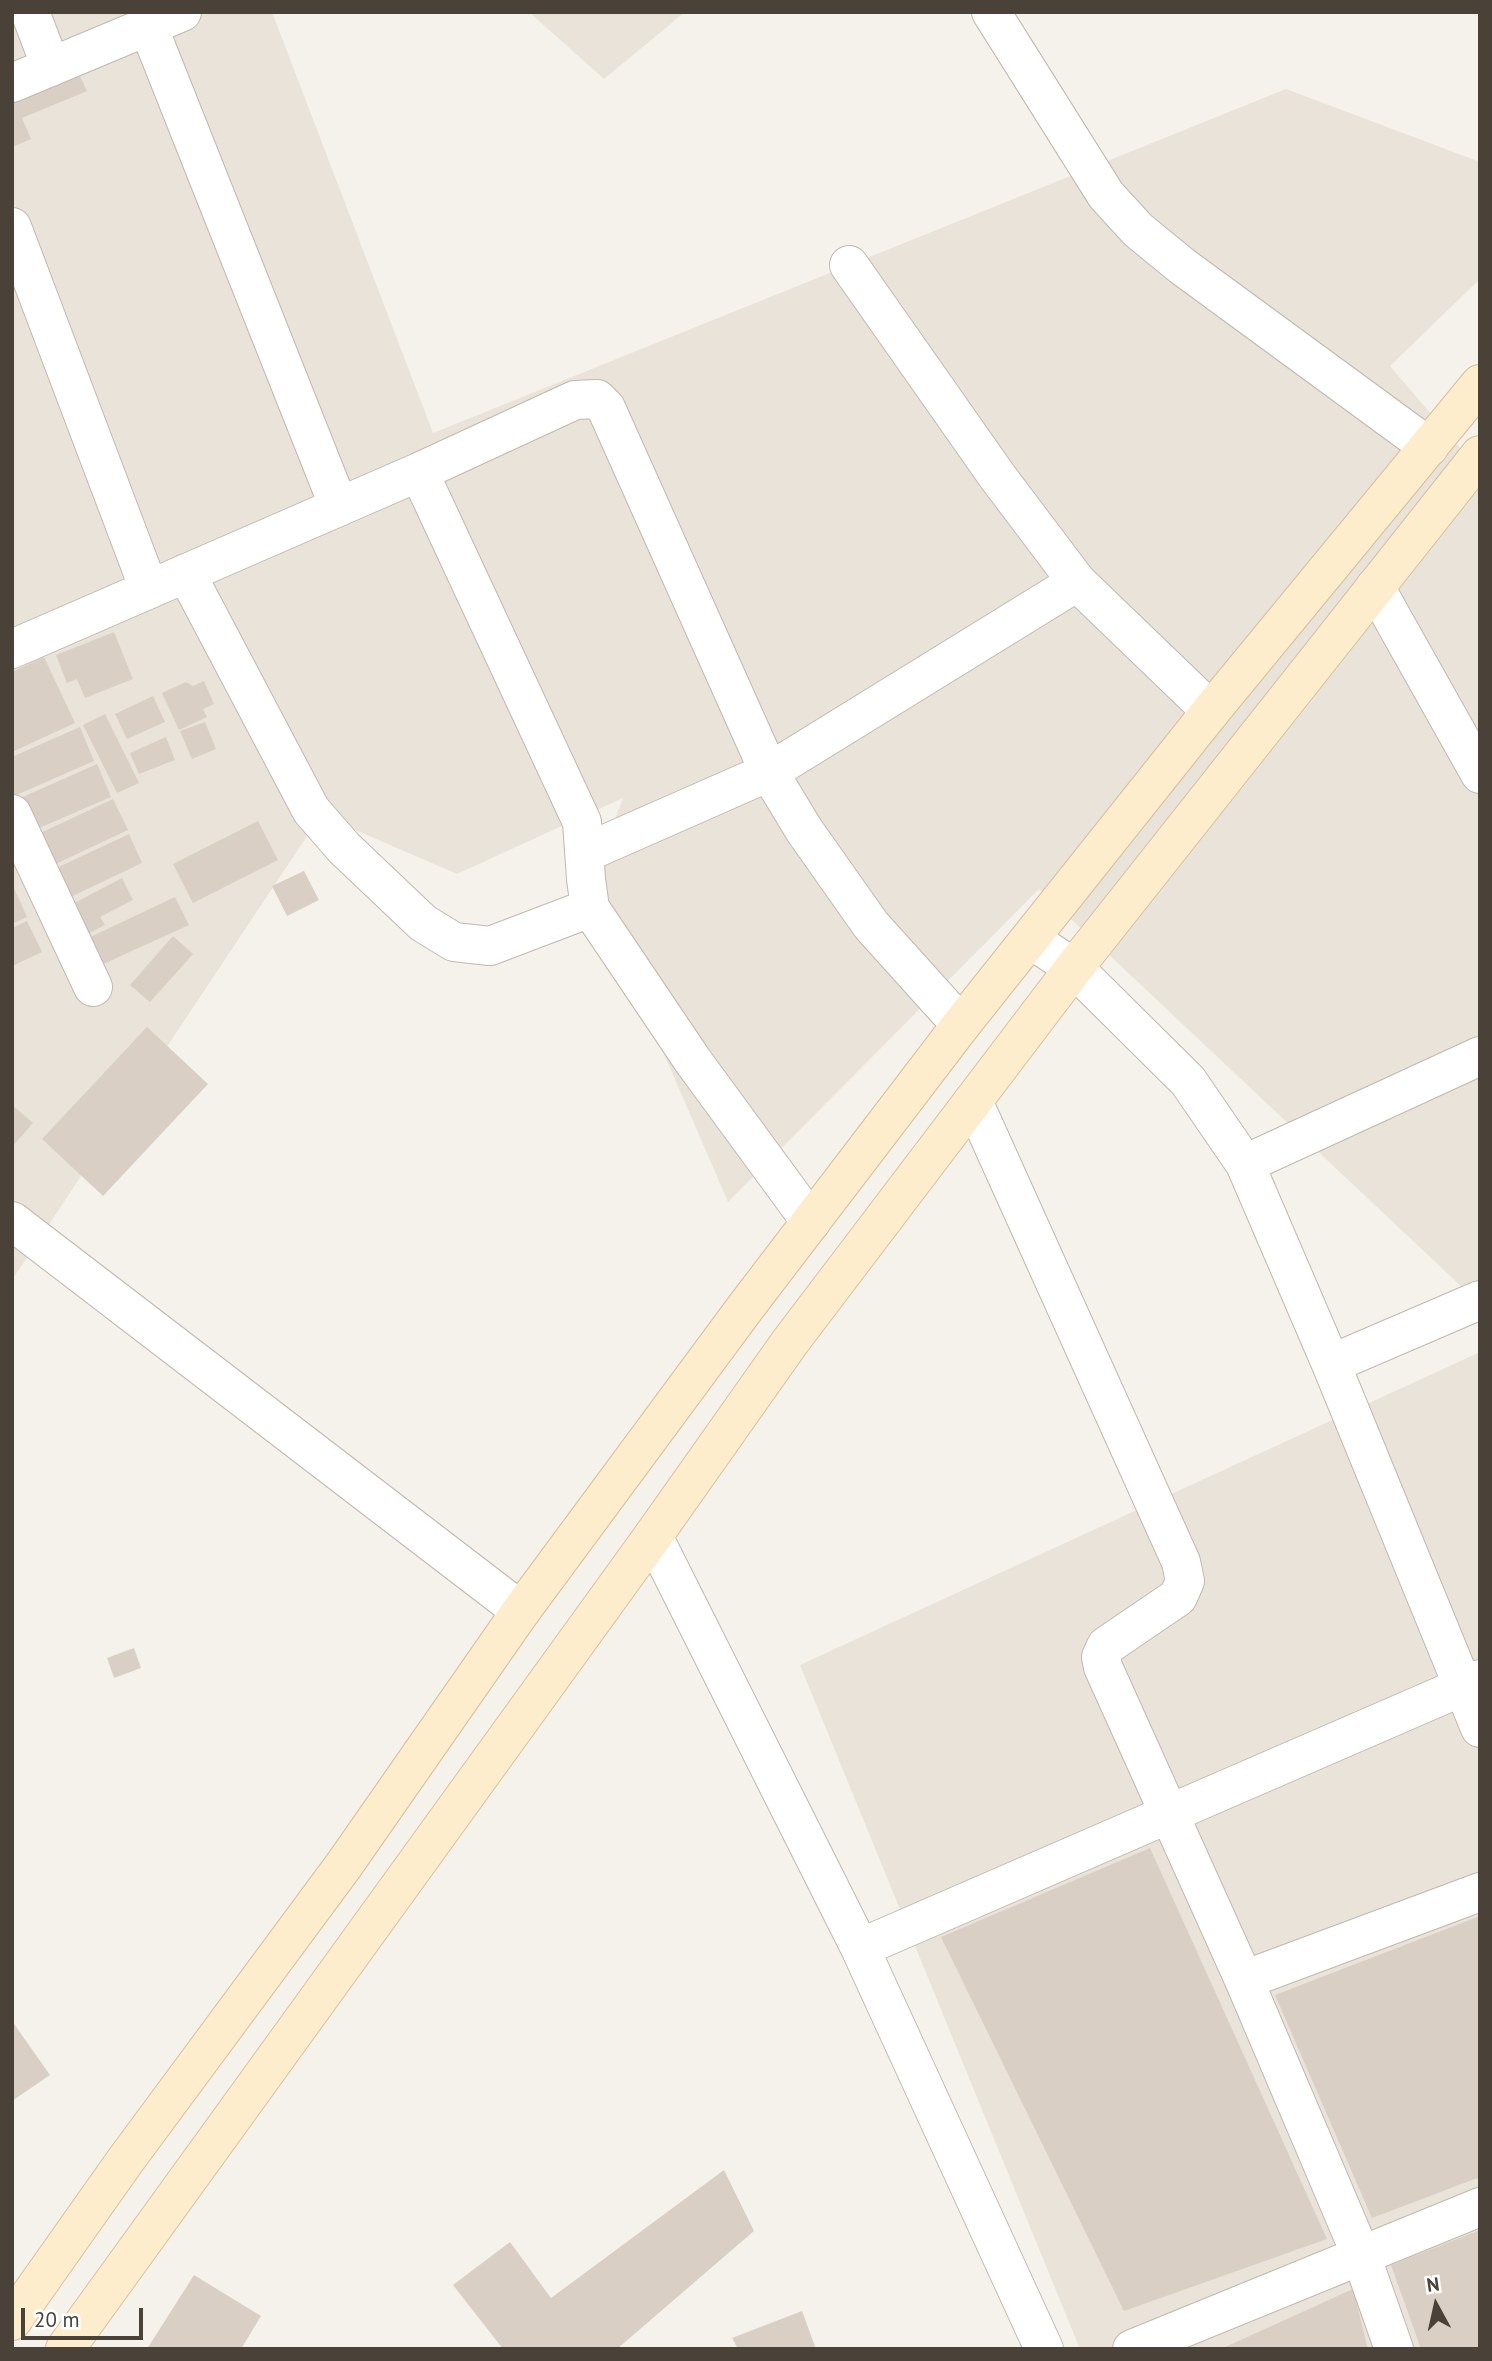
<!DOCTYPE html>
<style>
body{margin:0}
#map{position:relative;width:1492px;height:2361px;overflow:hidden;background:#f5f2ec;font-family:"PT Sans",sans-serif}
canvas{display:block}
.frame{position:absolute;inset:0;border:14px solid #4a4239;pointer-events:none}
.north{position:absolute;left:1401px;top:2270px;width:70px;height:70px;-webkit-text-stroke:5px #fff;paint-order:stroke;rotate:352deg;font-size:19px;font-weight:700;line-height:28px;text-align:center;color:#4a4239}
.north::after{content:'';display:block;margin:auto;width:24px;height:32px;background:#4a4239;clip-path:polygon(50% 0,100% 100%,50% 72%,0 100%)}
.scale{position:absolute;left:21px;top:2308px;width:122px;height:32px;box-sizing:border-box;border:4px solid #4a4239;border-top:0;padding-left:9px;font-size:21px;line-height:24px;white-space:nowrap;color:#4a4239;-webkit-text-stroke:5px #fff;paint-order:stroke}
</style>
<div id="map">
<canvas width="1492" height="2361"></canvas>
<div class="frame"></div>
<div class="north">N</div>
<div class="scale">20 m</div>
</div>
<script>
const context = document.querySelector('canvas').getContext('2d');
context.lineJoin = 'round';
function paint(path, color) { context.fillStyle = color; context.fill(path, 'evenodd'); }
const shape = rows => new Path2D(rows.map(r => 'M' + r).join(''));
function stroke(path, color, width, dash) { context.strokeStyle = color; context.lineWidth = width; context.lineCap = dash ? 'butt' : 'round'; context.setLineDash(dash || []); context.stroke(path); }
paint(shape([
 [12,12,272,12,433,433,1286,89,1480,162,1480,279,1390,366,1466,455,1480,455,1480,1304,1039,889,728,1202,591,885,623,798,457,874,321,815,12,1280],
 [529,12,685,12,604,79],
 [1480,1352,1480,2349,1080,2349,800,1665]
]), '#e9e3da');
paint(shape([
 [79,74,87,91,22,118,31,139,12,147,12,102],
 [114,632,133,679,85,698,77,679,67,683,56,655],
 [44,657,75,723,12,752,12,672],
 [204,681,214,704,203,709,207,717,179,730,162,693,186,682,193,686],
 [153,696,165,722,127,739,115,714],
 [105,714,139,783,117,793,83,725],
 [205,722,216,749,192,759,180,731],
 [80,727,94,761,14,796,12,757],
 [166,737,175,760,139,774,130,753],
 [97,764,111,797,30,832,16,800],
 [113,799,128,830,47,868,32,837],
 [258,821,278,860,193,903,173,864],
 [129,834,142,863,62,901,48,872],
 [304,871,319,900,287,916,272,886],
 [122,878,133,900,100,917,105,925,80,938,65,908],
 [12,884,27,917,12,924],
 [175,897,189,925,99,966,86,939],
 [27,921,42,952,12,966,12,928],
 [173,936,193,954,150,1002,130,985],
 [147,1027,208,1084,103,1196,42,1139],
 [12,1105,33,1123,12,1147],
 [134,1648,141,1668,114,1678,107,1658],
 [1150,1848,1327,2239,1124,2311,941,1937],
 [1480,1916,1480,2177,1372,2218,1275,1995],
 [12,2021,50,2075,12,2101],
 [724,2170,754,2231,617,2349,503,2349,453,2285,510,2242,551,2298],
 [1480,2230,1480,2349,1421,2349,1391,2265],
 [194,2275,261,2316,241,2349,147,2349],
 [1353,2289,1368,2349,1221,2349],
 [802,2311,816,2349,738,2349,732,2338]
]), '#dacfc4');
const street = shape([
 [30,12,51,67],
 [991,12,1106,195,1138,230,1182,266,1429,447],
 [148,26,339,507],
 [12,83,182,12],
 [12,227,149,589],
 [849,265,997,476,1077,582,1211,711],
 [419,472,582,822,586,879,590,908,693,1061,811,1222],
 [186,573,311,810,344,848,423,923,454,942,490,946,590,908],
 [1375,587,1480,774],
 [12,649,419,472,575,400,597,399,606,408,769,772,804,830,871,925,961,1025],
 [12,814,93,987],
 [585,853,769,772,1077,582],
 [1030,939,1074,968,1188,1081,1245,1164,1331,1364,1480,1728],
 [973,1101,1181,1562,1185,1581,1178,1597,1106,1646,1101,1657,1103,1667,1244,1980,1361,2255,1394,2349],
 [1245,1164,1480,1056],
 [12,1221,521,1611],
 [1331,1364,1480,1300],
 [653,1536,860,1948,1044,2349],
 [860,1948,1480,1679],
 [1244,1980,1480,1892],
 [1132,2349,1480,2207]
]);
const secondary = shape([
 [12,2321,125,2161,344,1865,521,1611,745,1308,961,1025,1211,711,1480,384],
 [65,2349,653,1536,790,1342,1074,968,1480,455]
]);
stroke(street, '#c1b8ae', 40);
stroke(secondary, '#d4c09c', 40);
stroke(street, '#fff', 38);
stroke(secondary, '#feedcd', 38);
</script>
